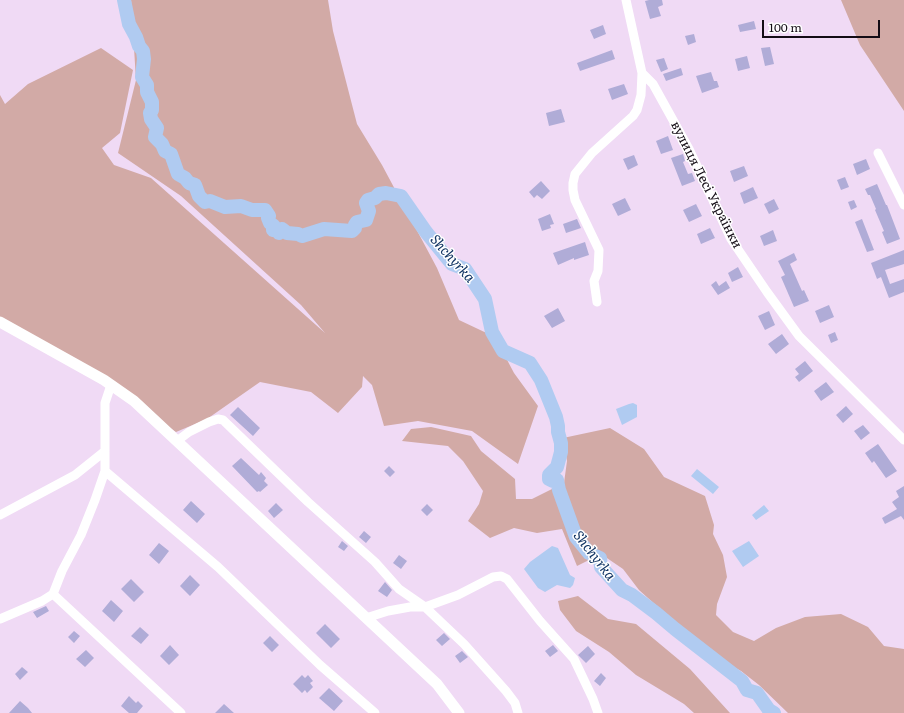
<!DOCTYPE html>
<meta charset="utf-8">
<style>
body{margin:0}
#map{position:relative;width:904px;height:713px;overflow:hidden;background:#f0daf5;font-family:Literata,serif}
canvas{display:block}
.scale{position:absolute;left:762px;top:20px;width:118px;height:18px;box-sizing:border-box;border:2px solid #130c15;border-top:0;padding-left:5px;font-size:12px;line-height:14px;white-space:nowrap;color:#130c15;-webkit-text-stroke:3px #fff;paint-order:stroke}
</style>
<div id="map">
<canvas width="904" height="713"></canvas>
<div class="scale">100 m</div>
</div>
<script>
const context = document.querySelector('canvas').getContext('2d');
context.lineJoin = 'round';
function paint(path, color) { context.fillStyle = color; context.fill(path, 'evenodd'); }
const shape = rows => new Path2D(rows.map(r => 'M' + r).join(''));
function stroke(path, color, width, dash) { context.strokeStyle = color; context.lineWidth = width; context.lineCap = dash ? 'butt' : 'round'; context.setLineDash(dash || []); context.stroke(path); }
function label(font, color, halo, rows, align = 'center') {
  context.font = font + ' Literata,serif'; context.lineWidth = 3; context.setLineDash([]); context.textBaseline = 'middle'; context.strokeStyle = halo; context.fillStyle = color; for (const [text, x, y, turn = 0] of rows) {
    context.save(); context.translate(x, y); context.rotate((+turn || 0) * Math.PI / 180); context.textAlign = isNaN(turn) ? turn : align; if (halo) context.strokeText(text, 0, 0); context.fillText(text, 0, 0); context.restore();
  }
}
paint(shape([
 [131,0,328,0,333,31,357,124,382,165,437,268,459,320,495,337,514,373,538,406,518,464,472,431,418,421,384,426,372,385,363,376,362,387,338,413,311,392,260,382,207,419,176,432,0,318,0,95,5,104,28,84,101,48,133,70,120,133,102,148,114,165,151,178,325,333,301,305,181,196,118,153,136,80],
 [841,0,904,0,904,111,860,45],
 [431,427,471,436,481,451,515,479,516,499,532,499,564,483,567,461,563,438,610,428,644,449,664,477,705,496,714,525,713,534,723,555,727,577,717,604,716,615,733,632,754,641,776,628,805,617,841,614,868,627,884,646,904,649,904,713,788,713,759,685,741,671,728,664,678,625,639,590,623,569,601,554,577,566,562,529,537,533,514,528,490,538,468,521,479,504,483,491,463,461,448,446,402,441,411,429],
 [578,596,608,619,636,624,690,669,730,713,694,713,684,704,636,675,609,652,576,631,560,610,558,601]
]), '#d2aaa6');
paint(shape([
 [633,403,637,405,637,417,622,425,616,409,629,404],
 [697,469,719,487,713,494,691,476],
 [764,505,769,511,756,520,752,515],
 [749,541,759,556,743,567,732,551],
 [552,546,558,548,570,575,575,578,573,585,570,588,557,585,545,592,538,588,524,569,530,562]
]), '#b0cbf1');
stroke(shape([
 [124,0,129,24,136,37,139,46,143,51,144,59,142,77,147,85,147,92,152,102,152,110,150,113,151,119,157,128,155,137,162,144,165,151,171,154,178,174,185,178,189,183,195,185,199,196,205,202,210,201,225,207,241,206,252,210,265,210,269,216,268,218,270,223,274,226,273,230,277,230,279,233,282,229,287,233,298,234,302,236,324,229,352,231,355,228,355,225,357,222,366,220,369,211,366,203,368,200,375,198,379,194,386,193,401,196,426,232,452,264,465,269,485,299,492,332,503,351,530,363,541,380,556,417,558,426,558,432,561,443,561,452,557,467,549,475,549,479,553,481,557,480,559,490,576,537,589,553,600,558,601,567,622,590,632,595,656,613,675,629,742,681,747,690,757,693,769,710,774,713]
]), '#b0cbf1', 14);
paint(shape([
 [649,0,662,0,663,5,658,7,661,16,650,19,645,1],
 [754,21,756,29,740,32,738,25],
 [603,25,606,34,594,39,590,30],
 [694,34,696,42,688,45,685,36],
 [770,47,774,64,765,66,761,48],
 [612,50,615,59,580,71,577,63],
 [747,56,750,68,738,71,735,59],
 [664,58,668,69,661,72,656,60],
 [681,68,683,75,666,81,663,74],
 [711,72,714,81,717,81,719,87,702,93,696,76],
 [624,84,628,94,612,100,608,89],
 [561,109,565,122,549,126,546,113],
 [668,136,673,150,661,154,656,141],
 [683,154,685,161,683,162,688,174,692,173,695,181,682,186,671,158],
 [634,155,638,165,628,170,623,159],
 [866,159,870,169,857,175,853,164],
 [744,166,748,176,734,182,730,171],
 [845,177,849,187,841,190,837,180],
 [541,181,550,191,542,199,537,195,534,198,529,192],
 [877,184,886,205,887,205,900,239,887,244,882,232,884,231,875,210,876,209,870,195,868,195,865,189],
 [753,187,758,198,744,204,740,193],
 [625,198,631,210,618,216,612,204],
 [774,199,779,209,769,214,764,204],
 [854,200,857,207,851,210,848,202],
 [696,204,702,216,689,222,683,210],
 [550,214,554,224,550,225,551,228,542,231,538,219],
 [577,219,581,228,566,233,563,224],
 [862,219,874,250,867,252,855,222],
 [710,228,715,238,701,244,697,234],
 [773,230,777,241,764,246,760,236],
 [585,242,589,255,574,260,574,258,558,265,553,253],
 [904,250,904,264,885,270,890,284,904,279,904,292,889,298,881,277,877,279,871,263],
 [794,253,797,260,790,264,802,291,804,290,809,301,794,307,781,277,785,275,778,261],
 [738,267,743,277,732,282,728,273],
 [716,281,719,286,726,281,730,288,718,295,711,285],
 [829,305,834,317,820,323,815,311],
 [558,308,565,321,552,328,544,316],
 [769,311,775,325,765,330,758,316],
 [835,332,838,340,831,343,828,335],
 [782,334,789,344,776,354,768,344],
 [805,361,813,371,799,382,795,377,799,374,795,369],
 [826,382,834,392,821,401,814,391],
 [846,406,853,414,843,423,836,415],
 [238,407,260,428,253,436,230,415],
 [863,425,870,433,861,440,854,431],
 [878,444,897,471,886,478,874,461,872,463,865,453],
 [241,458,259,475,261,472,266,478,264,481,268,485,260,492,259,491,257,492,232,466],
 [389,466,395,472,390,477,384,471],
 [904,486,904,520,901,516,885,524,882,518,897,509,892,502,899,497,896,491],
 [191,501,205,514,197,523,183,510],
 [276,503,283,510,274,518,268,511],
 [427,504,433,510,427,516,421,510],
 [364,531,371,537,366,543,359,537],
 [342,541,348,546,344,551,338,547],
 [159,543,169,551,159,564,149,555],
 [399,555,407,561,401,569,393,563],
 [190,575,200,585,190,596,180,586],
 [131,579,144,592,134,602,121,589],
 [385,582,392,590,387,597,378,591],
 [111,600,123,611,114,622,102,611],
 [46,606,49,611,37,618,33,612],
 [325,624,340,639,331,648,316,633],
 [140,627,149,635,141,644,131,636],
 [74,631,80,636,74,643,68,637],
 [444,633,450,639,442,646,436,640],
 [270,636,279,645,272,652,263,643],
 [170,645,179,655,169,665,160,656],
 [553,645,558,651,550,657,545,651],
 [588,646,595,654,586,663,578,655],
 [86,650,94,658,85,667,76,659],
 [462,651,468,657,460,663,455,656],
 [22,667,28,672,20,680,15,674],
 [601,673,606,678,600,686,594,681],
 [302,675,305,678,308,675,313,681,310,683,313,687,307,693,305,690,302,693,293,684],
 [329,688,343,701,334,711,319,698],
 [129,696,136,703,138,701,143,706,137,713,129,713,121,706],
 [20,701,28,708,32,713,9,713],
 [224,704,234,713,215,713]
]), '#b0acd7');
stroke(shape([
 [626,0,642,73,653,84,689,149,731,239,767,292,799,336,904,440],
 [878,153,904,205],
 [597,302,594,281,598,271,599,250,575,200,573,190,573,183,575,174,592,153,633,116,637,110,641,95,642,73],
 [177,441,189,432,209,422,218,419,223,420,308,502,375,562,399,589,425,607,464,644,506,691,515,703,518,713],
 [105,471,218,567,320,665,375,713],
 [0,515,75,475,105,451],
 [53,594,181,713],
 [366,618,388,611,410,607,425,607,458,595,493,577,501,576,507,579,540,621,574,659,593,699,598,713],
 [0,619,42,601,53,594,62,571,81,535,95,500,105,471,105,403,111,385]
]), '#fff', 9);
stroke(shape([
 [0,322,104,380,134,401,437,684,459,713]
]), '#fff', 11);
label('13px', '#130c15', '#fff', [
 ["вулиця Лесі Українки",706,185,63]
]);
label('italic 14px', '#133665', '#fff', [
 ["Shchyrka",452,259,48],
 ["Shchyrka",594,556,52]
]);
</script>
